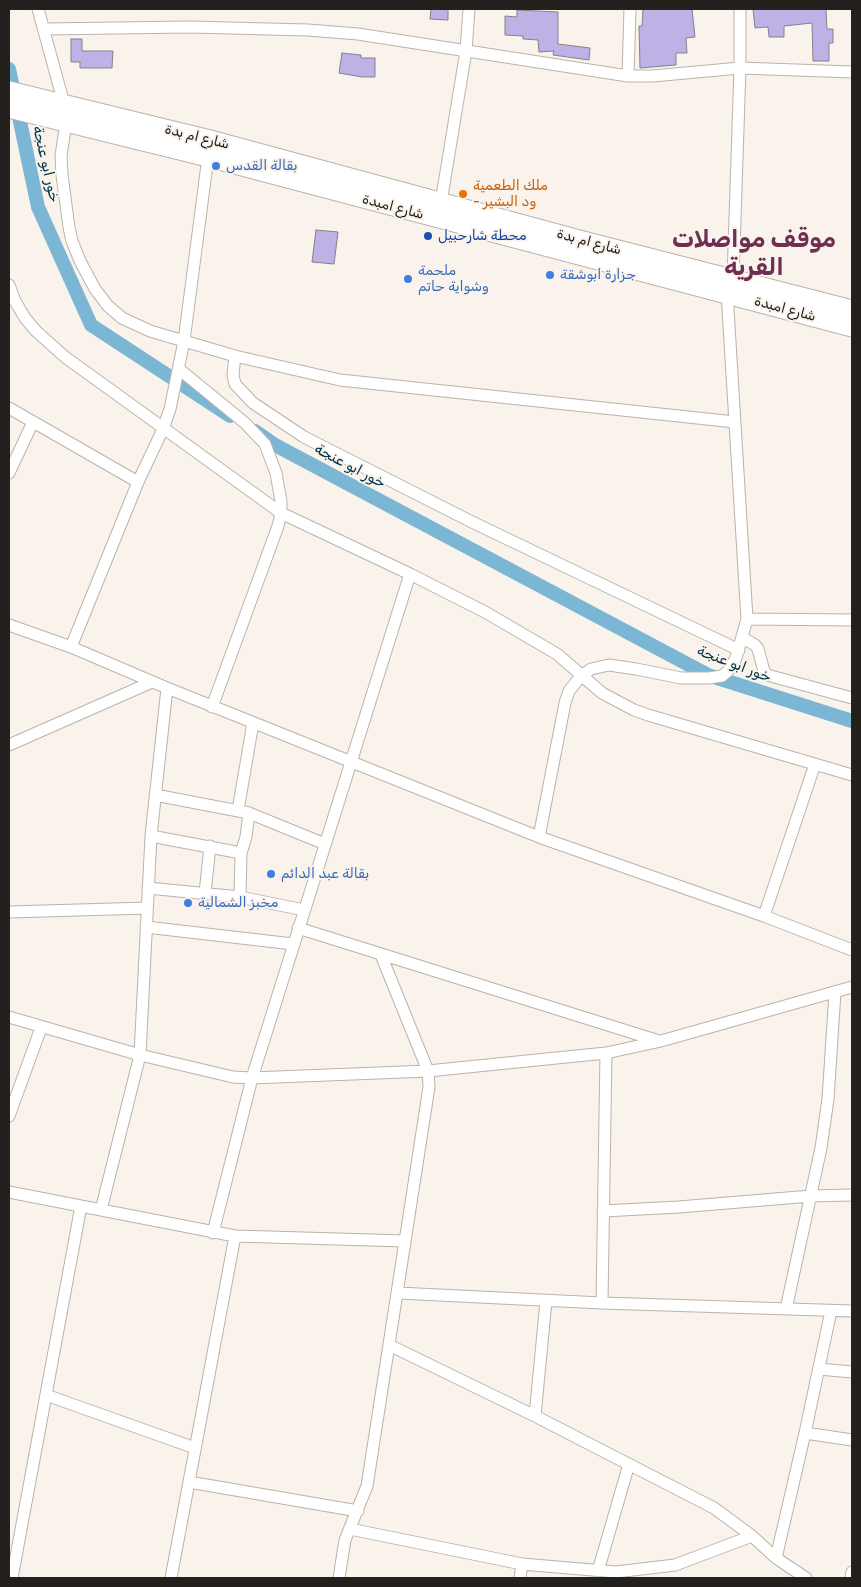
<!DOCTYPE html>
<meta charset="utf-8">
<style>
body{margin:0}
#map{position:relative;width:861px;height:1587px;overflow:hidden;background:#faf3ec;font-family:Rubik,sans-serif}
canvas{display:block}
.frame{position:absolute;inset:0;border:10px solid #23201e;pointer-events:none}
</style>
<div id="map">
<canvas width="861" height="1587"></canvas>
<div class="frame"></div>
</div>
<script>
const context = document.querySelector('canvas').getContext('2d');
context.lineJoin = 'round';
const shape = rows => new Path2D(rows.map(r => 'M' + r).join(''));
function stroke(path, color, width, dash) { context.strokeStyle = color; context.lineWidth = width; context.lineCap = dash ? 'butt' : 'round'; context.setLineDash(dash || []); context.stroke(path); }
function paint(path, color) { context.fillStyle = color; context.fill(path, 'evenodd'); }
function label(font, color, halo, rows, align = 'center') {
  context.font = font + ' Rubik,Vazirmatn,sans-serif'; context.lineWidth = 4; context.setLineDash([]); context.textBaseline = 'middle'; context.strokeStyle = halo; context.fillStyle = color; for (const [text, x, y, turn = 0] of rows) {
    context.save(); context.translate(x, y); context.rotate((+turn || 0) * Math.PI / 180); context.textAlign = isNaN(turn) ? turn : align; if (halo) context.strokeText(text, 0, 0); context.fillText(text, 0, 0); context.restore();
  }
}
stroke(shape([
 [9,69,38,207,91,325,230,416],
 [255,431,275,445,708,675,852,721]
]), '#7bb6d5', 14);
const building = shape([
 [431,9,448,9,448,20,430,19,431,9],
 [643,9,692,9,695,37,686,38,687,53,676,53,676,65,640,68,639,26,642,26,643,9],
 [753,9,826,9,827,29,833,29,833,43,829,43,829,61,813,61,812,23,784,26,784,37,769,37,768,27,755,28,753,9],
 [517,10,558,12,558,44,590,48,589,60,553,55,554,51,539,52,538,40,523,39,523,36,505,35,505,16,517,17,517,10],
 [71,39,82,39,82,51,113,51,112,68,80,68,80,62,71,62,71,39],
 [342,53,361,55,361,58,375,58,375,77,362,77,339,73,342,53],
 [316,230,338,232,334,264,312,262,316,230]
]);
paint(building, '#bdb1e6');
stroke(building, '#838189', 1);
const minor = shape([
 [38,9,64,104],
 [44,29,189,27,308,30,358,34,628,76,653,76,740,68,852,72],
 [628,76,630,9],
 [66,122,61,156,62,175,69,227,72,241,80,261,95,289,108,306,122,318,150,331,235,356,340,380,735,422],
 [441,202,466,51,469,9],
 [733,279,740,68,740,9],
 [9,285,15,301,25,318,36,331,65,357,281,513,410,574,485,612,557,654,602,693,634,710,648,715,852,775],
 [235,356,233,375,235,384,253,403,304,437,472,522,739,650],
 [179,369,245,423,265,444,276,473,281,502,281,513,278,526,212,707],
 [9,408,138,482],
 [9,473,33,422],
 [747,619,852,620],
 [9,625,71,647,167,688,539,837,764,916,852,950],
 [743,638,755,645,758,649,764,671,767,675,852,698],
 [71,647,138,482,163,429,170,409,184,341,208,157],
 [9,745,152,682],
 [155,795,249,813,325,844],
 [238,810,253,723],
 [151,836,241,853],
 [539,837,565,703,569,691,581,676,591,669,609,665,636,669,681,678,709,678,722,676,728,671,736,658,747,619,727,293],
 [148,888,240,897,304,910],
 [205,893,210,846],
 [240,897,241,853,246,837,249,813],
 [9,912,147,908],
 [764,916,815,764],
 [146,927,293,944],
 [298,928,659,1041],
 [9,1017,140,1055,233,1077,252,1078,428,1071,606,1053,661,1041,852,987],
 [9,1116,41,1028],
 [9,1192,235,1236,405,1241],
 [101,1210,140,1055,151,836,167,688],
 [603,1211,679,1207,811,1196,852,1195],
 [213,1233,252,1078,410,574],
 [398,1293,602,1303,852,1311],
 [602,1303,606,1053],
 [786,1309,821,1148,828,1099,835,992],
 [389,1345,535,1416,714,1508,752,1536,776,1558,806,1578],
 [819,1369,852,1372],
 [46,1395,195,1448],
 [535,1416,546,1301],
 [805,1433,852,1440],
 [189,1482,358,1511],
 [350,1529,522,1564,616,1572],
 [776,1558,805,1433,831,1311],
 [598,1571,629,1464],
 [12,1578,81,1206],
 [171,1578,235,1236],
 [339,1578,345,1540,367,1486,429,1087,428,1071,381,955],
 [520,1578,522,1564],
 [616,1578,616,1572,675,1565,752,1536],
 [851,1578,852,1572]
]);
const primary = shape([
 [9,91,210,140,579,240,852,310],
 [9,108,208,157,852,327]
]);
stroke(minor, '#bab3ad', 13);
stroke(primary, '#bab3ad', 21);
stroke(minor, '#fff', 11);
stroke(primary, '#fff', 19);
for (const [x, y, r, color] of [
 [216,166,5,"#3f7fe0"],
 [463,194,5,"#e8710a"],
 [428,236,5,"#1a4fb4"],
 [550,275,5,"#3f7fe0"],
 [408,279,5,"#3f7fe0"],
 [271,874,5,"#3f7fe0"],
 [188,903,5,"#3f7fe0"]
]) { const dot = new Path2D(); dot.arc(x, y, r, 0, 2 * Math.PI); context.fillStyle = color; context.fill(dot); stroke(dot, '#faf3ec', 2); }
label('14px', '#23201e', '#faf3ec', [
 ["شارع ام بدة",197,137,14],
 ["شارع امبدة",393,207,15],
 ["شارع ام بدة",589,242,15],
 ["شارع امبدة",785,309,15]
]);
label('14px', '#366cbe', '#faf3ec', [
 ["بقالة القدس",226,166],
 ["ملحمة",418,271],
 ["وشواية حاتم",418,287],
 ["جزارة ابوشقة",560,275],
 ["بقالة عبد الدائم",281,874],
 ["مخبز الشمالية",198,903]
], 'left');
label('14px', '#c56008', '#faf3ec', [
 ["ملك الطعمية",473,186],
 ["- ود البشير",473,202]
], 'left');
label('14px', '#164399', '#faf3ec', [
 ["محطة شارحبيل",438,236]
], 'left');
label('italic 15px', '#01364b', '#faf3ec', [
 ["خور ابو عنجة",46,164,77],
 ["خور ابو عنجة",350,466,28],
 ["خور ابو عنجة",734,664,21]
]);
label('bold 24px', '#6e2f52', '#faf3ec', [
 ["موقف مواصلات",754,240],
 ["القرية",754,268]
]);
</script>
